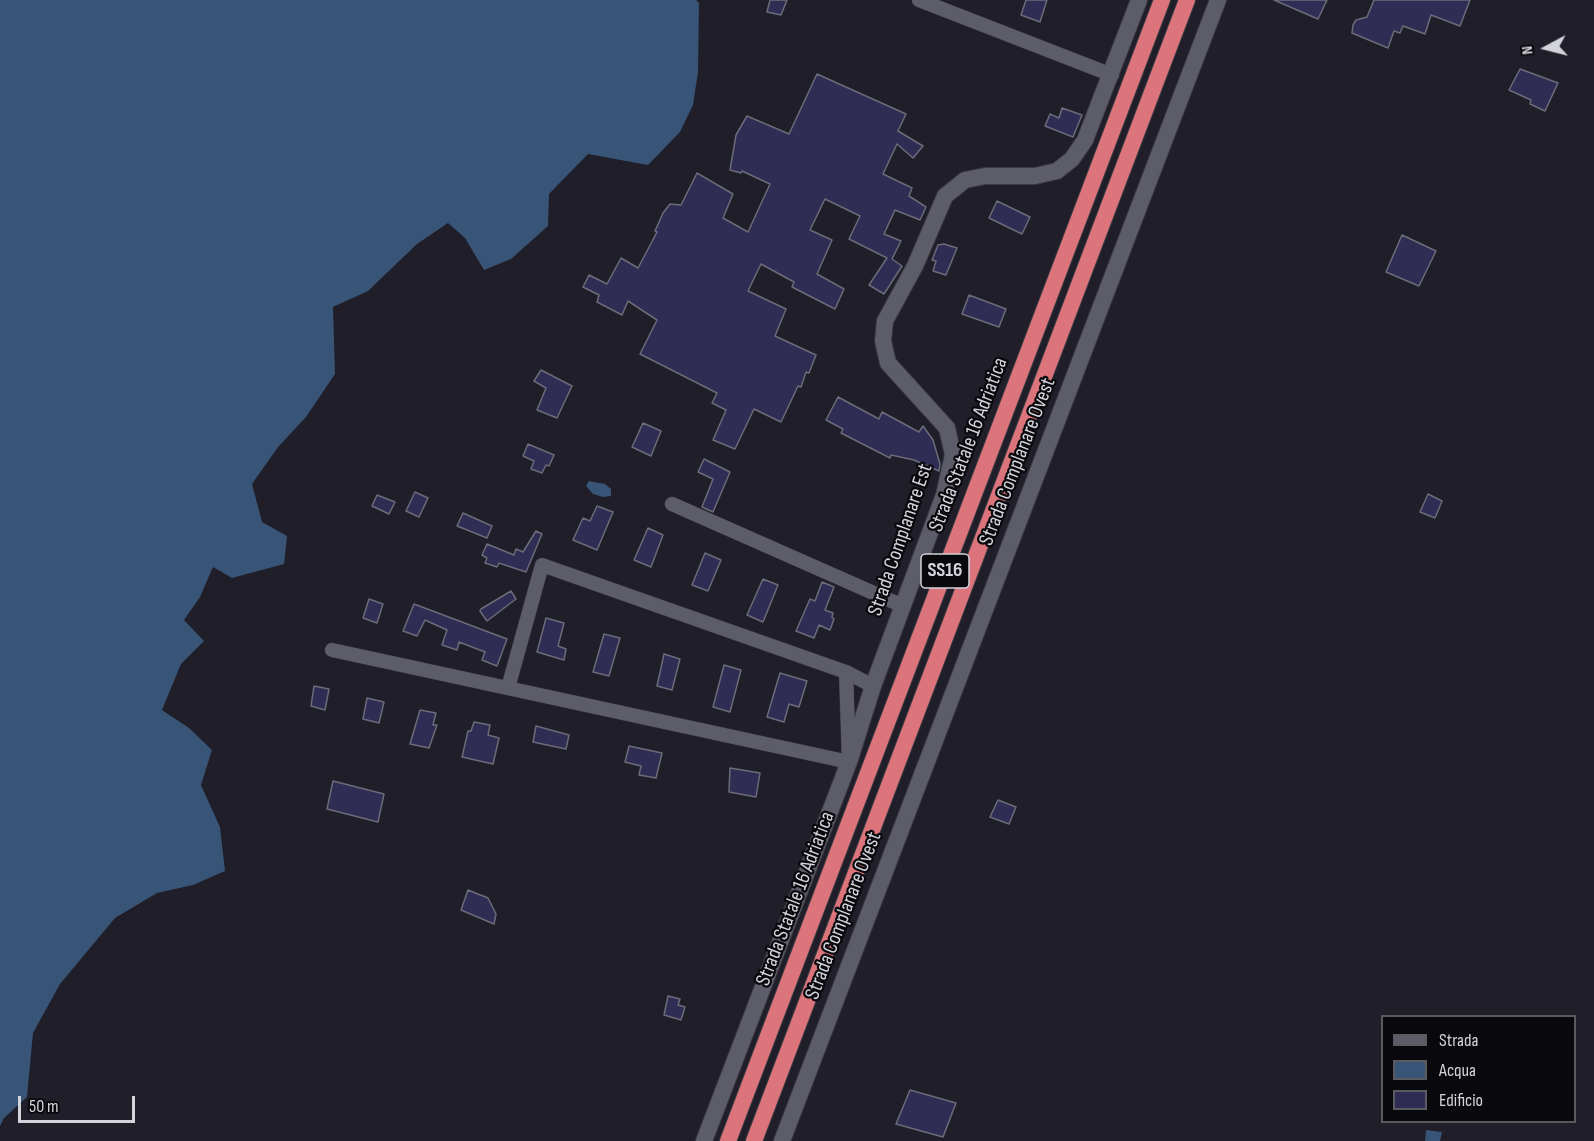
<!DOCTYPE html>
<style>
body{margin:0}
#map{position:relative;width:1594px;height:1141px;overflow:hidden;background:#1f1e29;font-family:"Sofia Sans Condensed",sans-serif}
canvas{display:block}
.legend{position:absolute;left:1381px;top:1015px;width:195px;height:108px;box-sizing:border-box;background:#09090d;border:2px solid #5a5a5f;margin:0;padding:8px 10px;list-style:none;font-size:18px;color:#d3d3db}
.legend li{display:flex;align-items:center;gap:12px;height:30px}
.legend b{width:30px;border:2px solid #5a5a5f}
.north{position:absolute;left:1516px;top:18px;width:60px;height:60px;-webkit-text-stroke:4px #09090d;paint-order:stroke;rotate:263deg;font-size:16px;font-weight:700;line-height:24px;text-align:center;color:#d3d3db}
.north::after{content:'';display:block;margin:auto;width:21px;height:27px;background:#d3d3db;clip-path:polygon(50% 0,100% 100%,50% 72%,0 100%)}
.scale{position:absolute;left:18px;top:1096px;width:117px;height:27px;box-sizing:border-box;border:3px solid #d3d3db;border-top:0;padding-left:8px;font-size:18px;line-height:21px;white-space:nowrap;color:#d3d3db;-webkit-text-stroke:4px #09090d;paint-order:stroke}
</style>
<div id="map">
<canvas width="1594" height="1141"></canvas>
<ul class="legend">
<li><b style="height:8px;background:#5d5d6a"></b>Strada</li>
<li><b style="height:16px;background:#385477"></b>Acqua</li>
<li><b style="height:16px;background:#2f2d53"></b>Edificio</li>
</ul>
<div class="north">N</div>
<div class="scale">50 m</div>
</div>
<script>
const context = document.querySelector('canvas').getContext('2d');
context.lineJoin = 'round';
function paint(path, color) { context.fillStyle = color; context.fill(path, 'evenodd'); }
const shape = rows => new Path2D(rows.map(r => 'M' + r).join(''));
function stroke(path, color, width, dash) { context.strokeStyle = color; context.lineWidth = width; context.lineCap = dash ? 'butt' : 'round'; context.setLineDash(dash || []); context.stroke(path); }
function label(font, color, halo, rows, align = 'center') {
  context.font = font + ' "Sofia Sans Condensed",sans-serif'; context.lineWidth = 4.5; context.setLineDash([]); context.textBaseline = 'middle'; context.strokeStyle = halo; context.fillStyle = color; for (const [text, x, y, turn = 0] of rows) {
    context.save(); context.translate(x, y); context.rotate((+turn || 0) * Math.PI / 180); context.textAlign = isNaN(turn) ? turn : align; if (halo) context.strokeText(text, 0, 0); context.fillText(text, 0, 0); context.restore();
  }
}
paint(shape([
 [0,0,696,0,699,3,698,72,693,105,680,132,648,165,588,154,549,194,548,226,511,259,484,270,465,238,448,223,417,244,368,291,333,307,335,374,306,417,278,447,252,484,262,522,287,536,284,564,232,578,213,567,200,597,184,620,204,641,181,664,162,710,189,728,212,750,201,785,220,827,225,871,193,885,157,893,115,918,60,984,33,1033,27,1097,4,1118,0,1126],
 [589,481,605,484,611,489,611,496,603,497,593,494,586,486],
 [1426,1130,1442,1132,1440,1141,1425,1141]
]), '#385477');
const building = shape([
 [770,0,787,0,781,15,767,12,770,0],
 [1026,0,1047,0,1040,22,1021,15,1026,0],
 [1274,0,1327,0,1318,19,1274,0],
 [1374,0,1470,0,1460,26,1431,15,1425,34,1403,26,1400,33,1394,31,1388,48,1352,33,1353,25,1356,20,1367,17,1374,0],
 [1520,69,1558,83,1545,111,1530,104,1531,100,1509,90,1520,69],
 [817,74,906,114,898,131,923,146,913,158,897,144,883,174,912,188,909,196,926,207,920,220,895,210,884,234,901,241,892,259,902,266,884,294,869,285,887,258,849,239,860,216,825,199,810,230,832,240,817,274,844,289,835,309,792,287,794,282,761,264,748,291,786,309,775,336,816,355,809,373,806,372,801,387,798,386,781,422,754,409,735,449,713,440,726,410,712,403,717,393,640,354,657,320,628,301,622,315,597,302,599,295,583,287,589,275,607,284,621,258,638,268,657,232,655,231,663,213,670,204,681,205,697,173,733,194,723,218,748,232,770,184,742,171,741,173,730,170,736,135,747,116,789,134,817,74],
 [1062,108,1082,115,1073,137,1045,126,1050,114,1059,118,1062,108],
 [997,201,1030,217,1022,234,989,218,997,201],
 [1402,235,1436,251,1419,286,1386,272,1402,235],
 [944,244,957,248,946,275,933,271,936,261,932,260,938,245,944,244],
 [969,295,1006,309,999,327,962,314,969,295],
 [541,370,572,386,557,418,537,410,546,388,534,381,541,370],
 [838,397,879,419,882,412,919,432,923,426,933,440,940,464,939,471,914,460,891,455,890,458,841,433,843,429,826,420,838,397],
 [643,423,661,431,651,456,632,447,643,423],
 [528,444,554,455,549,466,546,465,542,473,531,469,534,461,523,456,528,444],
 [704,459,730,472,713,512,702,507,713,479,698,472,704,459],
 [415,492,428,498,419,517,406,511,415,492],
 [1428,494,1442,501,1435,518,1420,512,1428,494],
 [377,495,395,502,389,514,372,506,377,495],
 [597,506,613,512,597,550,573,540,583,518,590,521,597,506],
 [463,513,492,526,487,538,457,526,463,513],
 [648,528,663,535,651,567,634,560,648,528],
 [536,531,542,534,526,572,499,563,497,567,485,563,487,558,482,555,487,544,514,555,516,549,523,552,536,531],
 [705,553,721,560,708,591,692,585,705,553],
 [763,579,778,585,763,622,747,615,763,579],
 [822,582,834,587,825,610,833,613,832,617,834,619,830,630,819,625,814,638,796,631,810,599,815,601,822,582],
 [511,591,516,599,487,621,480,611,481,609,511,591],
 [369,599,383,604,377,623,363,618,369,599],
 [414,604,507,639,497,666,482,660,485,652,459,642,457,650,442,645,447,630,425,620,417,636,403,631,414,604],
 [546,618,564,623,558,646,566,649,564,660,537,652,546,618],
 [604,634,620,638,609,676,593,672,604,634],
 [664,654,680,659,672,690,657,686,664,654],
 [724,665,741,670,730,712,713,707,724,665],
 [780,673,807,681,799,707,789,704,784,722,767,717,780,673],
 [314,686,329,689,325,710,311,706,314,686],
 [367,698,384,702,379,723,363,719,367,698],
 [420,710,436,713,433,725,437,725,429,748,410,744,420,710],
 [474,722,490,725,488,735,499,738,493,764,462,757,468,731,471,731,474,722],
 [536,726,569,735,566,749,533,742,536,726],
 [629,746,662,753,656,778,639,775,641,766,625,762,629,746],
 [730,768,760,773,756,797,729,792,730,768],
 [333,781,384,794,378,822,327,809,333,781],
 [998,800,1016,807,1009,824,990,817,998,800],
 [468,890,488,898,496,914,494,924,461,910,468,890],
 [668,996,680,999,678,1005,685,1007,681,1020,664,1015,668,996],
 [910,1090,956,1103,943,1137,896,1124,910,1090]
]);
paint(building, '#2f2d53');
stroke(building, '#6b6c79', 1.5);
const minor = shape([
 [919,0,1112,75],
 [672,504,903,606],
 [332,650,849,762,846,672],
 [508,688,542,565,846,672,873,686]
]);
const tertiary = shape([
 [704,1141,849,762,873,686,944,495,953,455,947,428,888,363,883,341,885,321,915,266,945,196,965,180,985,176,1035,176,1057,171,1072,159,1085,140,1139,0],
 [782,1141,1218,0]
]);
const trunk = shape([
 [728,1141,1162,0],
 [754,1141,1187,0]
]);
stroke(minor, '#393941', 15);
stroke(tertiary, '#393941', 18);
stroke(trunk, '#393941', 18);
stroke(minor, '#5d5d6a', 14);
stroke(tertiary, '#5d5d6a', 16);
stroke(trunk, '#dc747c', 16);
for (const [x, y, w] of [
 [945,571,48]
]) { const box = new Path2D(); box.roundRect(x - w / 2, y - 17, w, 34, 4.5); context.fillStyle = '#09090d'; context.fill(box); stroke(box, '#d3d3db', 1.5); }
label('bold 20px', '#d3d3db', null, [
 ["SS16",945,571]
]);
label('21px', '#d3d3db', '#09090d', [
 ["Strada Statale 16 Adriatica",969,445,-69],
 ["Strada Complanare Ovest",1018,462,-69],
 ["Strada Complanare Est",901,540,-71],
 ["Strada Statale 16 Adriatica",796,899,-69],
 ["Strada Complanare Ovest",844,916,-69]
]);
</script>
